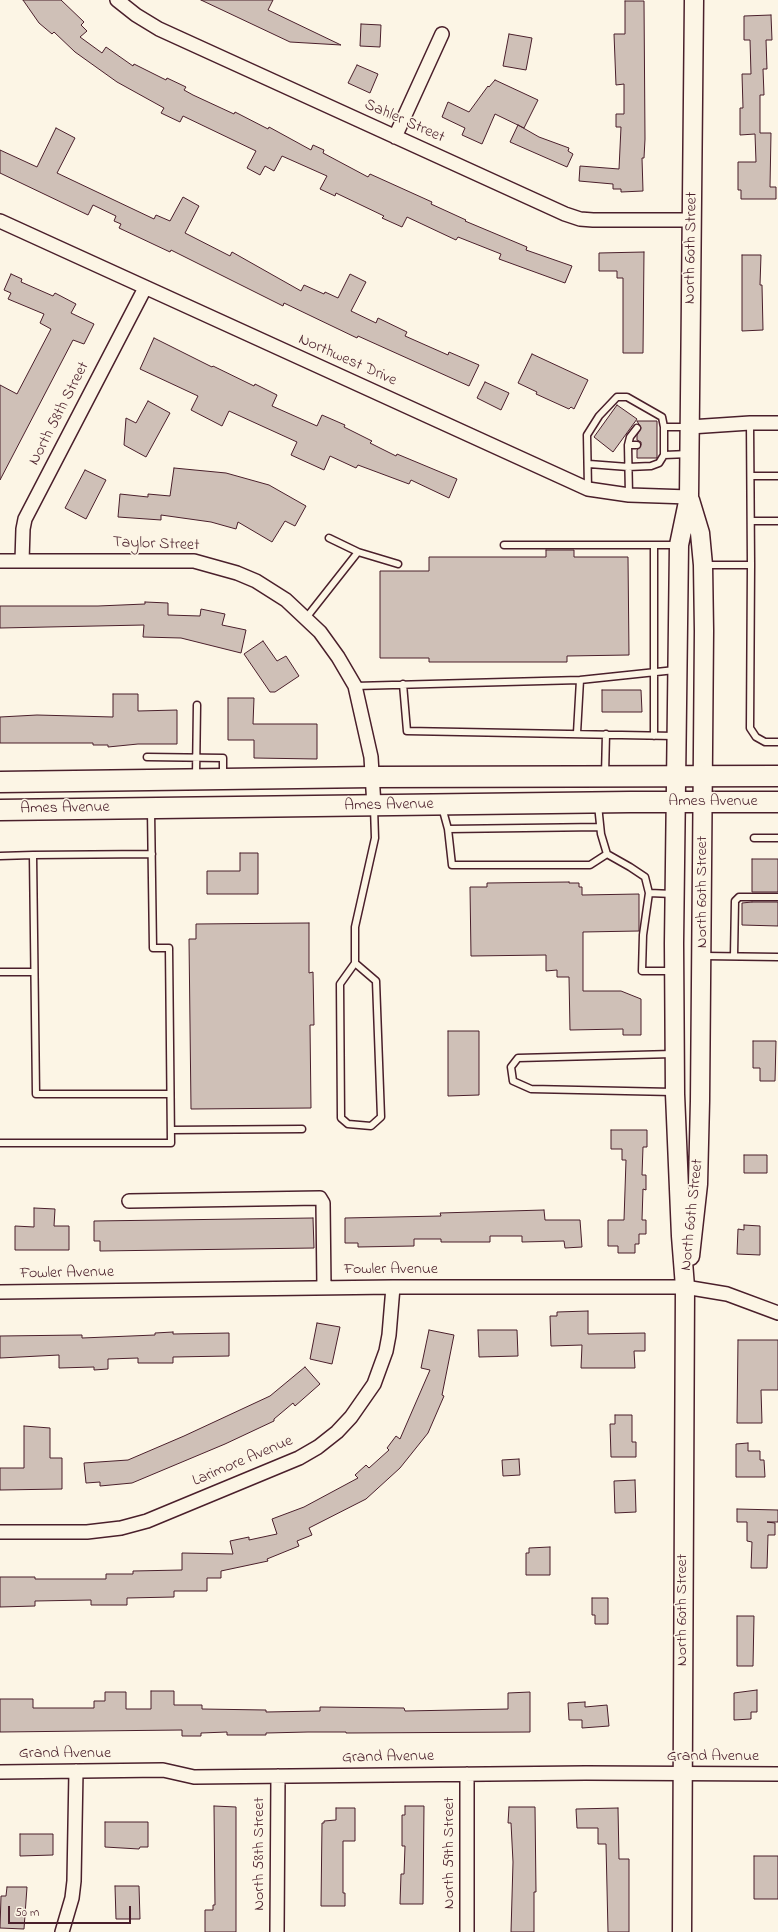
<!DOCTYPE html>
<style>
body{margin:0}
#map{position:relative;width:778px;height:1932px;overflow:hidden;background:#fcf5e5;font-family:"Indie Flower",sans-serif}
canvas{display:block}
.scale{position:absolute;left:8px;top:1906px;width:123px;height:18px;box-sizing:border-box;border:2px solid #4a1f2b;border-top:0;padding-left:5px;font-size:12px;line-height:14px;white-space:nowrap;color:#4a1f2b;-webkit-text-stroke:3px #fcf5e5;paint-order:stroke}
</style>
<div id="map">
<canvas width="778" height="1932"></canvas>
<div class="scale">50 m</div>
</div>
<script>
const context = document.querySelector('canvas').getContext('2d');
context.lineJoin = 'round';
function paint(path, color) { context.fillStyle = color; context.fill(path, 'evenodd'); }
const shape = rows => new Path2D(rows.map(r => 'M' + r).join(''));
function stroke(path, color, width, dash) { context.strokeStyle = color; context.lineWidth = width; context.lineCap = dash ? 'butt' : 'round'; context.setLineDash(dash || []); context.stroke(path); }
function label(font, color, halo, rows, align = 'center') {
  context.font = font + ' "Indie Flower",sans-serif'; context.lineWidth = 3; context.setLineDash([]); context.textBaseline = 'middle'; context.strokeStyle = halo; context.fillStyle = color; for (const [text, x, y, turn = 0] of rows) {
    context.save(); context.translate(x, y); context.rotate((+turn || 0) * Math.PI / 180); context.textAlign = isNaN(turn) ? turn : align; if (halo) context.strokeText(text, 0, 0); context.fillText(text, 0, 0); context.restore();
  }
}
const building = shape([
 [23,0,61,0,84,22,81,25,87,31,80,37,102,53,106,47,133,66,134,64,166,80,167,78,186,87,184,90,193,95,234,114,235,112,268,129,269,127,311,150,313,145,324,150,323,153,368,177,370,174,432,202,431,204,466,220,465,221,527,247,526,250,572,266,565,283,499,259,501,254,458,237,456,240,407,217,402,227,382,218,384,216,336,193,335,196,320,189,327,176,282,156,274,171,265,166,260,175,247,168,256,151,183,116,180,122,161,113,164,108,117,82,75,52,54,32,52,34,39,23,23,0],
 [201,0,273,0,268,10,341,45,290,42,201,0],
 [625,1,644,1,645,139,644,158,642,158,643,191,621,192,621,189,613,189,613,184,579,181,580,166,619,169,621,127,616,127,616,114,624,114,624,84,616,85,614,34,625,34,625,1],
 [771,15,772,40,766,40,767,69,763,69,764,95,760,95,760,133,771,133,770,187,776,187,776,199,741,199,741,190,738,190,738,162,756,162,755,134,740,135,740,108,743,108,742,74,751,74,750,40,744,40,744,16,771,15],
 [361,24,381,25,380,47,360,46,361,24],
 [509,34,532,38,526,70,503,66,509,34],
 [357,65,378,74,370,93,348,83,357,65],
 [495,80,538,100,524,128,495,114,482,144,462,135,465,128,442,117,448,102,469,112,488,86,489,87,495,80],
 [518,125,539,137,569,148,568,151,573,154,567,167,510,142,518,125],
 [56,128,75,138,57,173,154,219,156,215,170,221,183,197,199,206,185,233,230,256,232,252,301,291,304,285,324,294,325,292,338,298,350,274,366,282,351,311,376,323,378,318,407,332,405,336,448,355,449,352,479,365,469,386,358,336,357,338,284,303,283,306,171,250,170,252,119,228,121,224,114,221,116,216,93,205,88,215,0,173,0,150,37,167,56,128],
 [644,252,643,353,623,353,623,278,617,278,617,271,599,271,599,253,644,252],
 [742,255,761,255,760,285,762,285,763,330,742,331,742,255],
 [11,274,22,279,21,282,53,296,55,293,76,304,71,313,94,324,84,344,73,340,0,480,0,385,17,394,51,329,40,323,44,314,8,299,11,293,4,290,11,274],
 [154,338,212,367,213,366,254,386,255,384,277,395,272,406,317,426,322,415,345,425,344,427,372,441,370,443,396,456,397,454,457,479,449,498,411,480,409,484,358,465,356,468,330,456,324,470,291,455,297,442,229,411,222,426,191,410,198,396,140,369,154,338],
 [532,354,588,380,574,409,571,407,569,409,536,394,537,392,518,383,532,354],
 [485,382,509,393,501,410,477,398,485,382],
 [148,401,170,413,146,457,124,445,126,418,136,423,148,401],
 [617,405,637,419,613,452,594,437,617,405],
 [637,421,657,421,657,458,637,458,637,450,641,445,641,442,637,440,637,435,641,428,637,421],
 [174,468,226,473,269,485,306,506,295,526,285,521,272,542,238,522,236,529,211,522,161,515,161,520,118,517,120,494,148,497,148,494,170,496,174,468],
 [85,470,106,480,86,519,65,508,85,470],
 [546,550,574,550,574,557,628,557,629,655,567,656,567,662,429,662,429,658,380,658,380,571,429,571,429,557,546,557,546,550],
 [145,602,168,603,168,615,200,616,201,609,225,614,222,625,246,630,241,653,181,638,143,637,144,625,0,628,0,606,98,606,145,604,145,602],
 [263,641,277,661,286,656,299,676,275,692,270,692,244,654,263,641],
 [602,690,641,690,642,712,602,712,602,690],
 [113,694,138,694,138,711,177,710,177,744,138,744,108,747,108,745,93,745,93,743,0,743,0,717,37,715,113,717,113,694],
 [228,698,254,698,253,724,317,724,317,759,254,758,254,740,228,740,228,698],
 [240,853,258,853,258,894,207,894,207,871,240,871,240,853],
 [752,859,778,859,778,892,752,892,752,859],
 [569,882,569,883,579,883,579,887,582,887,582,895,639,894,639,931,583,932,583,991,621,991,641,999,641,1035,623,1035,623,1029,570,1030,569,977,557,977,557,970,546,971,546,955,471,956,470,887,487,887,487,883,569,882],
 [752,902,778,902,778,926,742,925,742,903,752,902],
 [309,923,309,973,313,972,314,1025,310,1025,311,1108,191,1109,189,939,196,939,196,924,309,923],
 [448,1031,479,1031,479,1095,448,1096,448,1031],
 [753,1041,776,1041,775,1081,760,1081,760,1068,753,1068,753,1041],
 [611,1130,647,1130,647,1147,643,1147,642,1175,646,1175,646,1190,643,1189,642,1220,646,1220,646,1234,639,1234,639,1244,635,1244,635,1253,618,1253,618,1246,608,1246,608,1220,624,1220,626,1160,622,1160,622,1149,611,1149,611,1130],
 [744,1155,767,1155,767,1173,744,1173,744,1155],
 [34,1208,55,1209,54,1226,69,1226,69,1250,15,1250,15,1226,34,1227,34,1208],
 [544,1210,545,1220,580,1220,582,1247,565,1248,564,1241,522,1242,522,1236,490,1236,490,1242,441,1242,441,1239,414,1239,414,1246,358,1247,358,1243,345,1243,345,1218,441,1216,440,1213,544,1210],
 [313,1218,314,1248,100,1251,100,1241,94,1241,94,1221,313,1218],
 [744,1225,760,1226,760,1255,737,1254,738,1229,744,1230,744,1225],
 [588,1311,588,1334,645,1333,645,1351,634,1351,635,1368,581,1368,582,1345,551,1346,550,1316,557,1316,557,1312,588,1311],
 [317,1323,340,1327,332,1364,310,1359,317,1323],
 [429,1330,454,1335,442,1395,444,1396,428,1433,400,1468,366,1499,309,1528,312,1535,297,1541,299,1546,267,1559,268,1561,221,1571,221,1578,207,1578,207,1591,174,1591,174,1597,127,1598,127,1605,91,1605,91,1600,35,1601,35,1606,0,1607,0,1577,35,1577,35,1579,106,1579,106,1574,133,1574,133,1571,182,1570,182,1553,233,1554,230,1541,249,1537,249,1540,277,1534,272,1519,304,1507,358,1478,355,1475,366,1465,369,1468,389,1450,387,1448,396,1436,400,1439,430,1370,421,1368,429,1330],
 [478,1330,517,1330,518,1356,479,1357,478,1330],
 [173,1332,173,1334,229,1333,229,1356,173,1357,173,1363,138,1363,138,1358,108,1359,108,1369,94,1370,94,1367,59,1368,59,1355,0,1358,0,1336,82,1335,82,1338,155,1335,155,1333,173,1332],
 [738,1340,778,1340,778,1390,761,1390,762,1423,737,1423,738,1340],
 [305,1367,320,1384,295,1406,293,1403,274,1419,274,1421,225,1444,132,1483,100,1486,100,1482,86,1483,84,1463,128,1460,184,1436,270,1396,305,1367],
 [615,1415,632,1415,632,1442,636,1442,636,1457,611,1457,610,1424,615,1424,615,1415],
 [24,1426,50,1428,50,1458,62,1458,62,1489,0,1490,0,1468,24,1468,24,1426],
 [748,1443,748,1451,760,1451,760,1460,764,1460,765,1477,736,1477,736,1444,748,1443],
 [519,1459,520,1475,503,1476,502,1460,519,1459],
 [635,1480,636,1512,615,1513,614,1481,635,1480],
 [737,1509,778,1510,778,1522,767,1522,775,1523,775,1535,768,1535,767,1568,751,1568,752,1542,747,1541,747,1522,737,1522,737,1509],
 [550,1547,550,1575,526,1575,526,1553,529,1553,529,1548,550,1547],
 [592,1598,608,1598,608,1624,595,1624,595,1615,592,1615,592,1598],
 [737,1616,754,1616,753,1666,737,1666,737,1616],
 [757,1690,757,1712,751,1712,751,1719,734,1720,734,1693,757,1690],
 [151,1691,174,1691,174,1705,202,1705,202,1709,266,1710,266,1712,320,1711,320,1707,404,1708,405,1711,508,1709,508,1693,530,1692,530,1732,346,1733,346,1732,308,1732,266,1733,266,1735,227,1735,227,1732,201,1733,201,1736,182,1736,182,1730,0,1732,0,1699,33,1699,33,1708,94,1708,94,1701,105,1701,105,1692,126,1692,126,1709,151,1709,151,1691],
 [585,1702,585,1707,607,1705,609,1726,582,1728,582,1720,569,1720,568,1703,585,1702],
 [214,1806,236,1807,236,1932,205,1932,205,1910,213,1910,213,1905,215,1905,214,1806],
 [405,1806,424,1806,423,1904,400,1904,401,1874,404,1874,405,1846,402,1846,402,1815,405,1815,405,1806],
 [509,1807,535,1807,536,1892,534,1892,534,1932,511,1932,513,1862,511,1823,508,1823,509,1807],
 [336,1808,355,1808,355,1841,343,1841,343,1893,345,1893,345,1906,321,1906,322,1823,324,1823,324,1821,336,1820,336,1808],
 [618,1808,619,1859,629,1859,629,1932,608,1932,606,1844,598,1844,598,1828,577,1828,576,1809,618,1808],
 [105,1822,148,1822,148,1847,140,1847,139,1849,105,1847,105,1822],
 [20,1834,53,1834,53,1855,20,1856,20,1834],
 [754,1856,778,1856,778,1899,754,1899,754,1856],
 [115,1886,139,1886,140,1919,116,1919,115,1886],
 [7,1887,27,1887,24,1929,0,1928,1,1896,6,1896,7,1887]
]);
paint(building, '#cfc0b7');
stroke(building, '#4a1f2b', 1);
const service = shape([
 [664,427,689,427],
 [628,445,637,445],
 [664,455,689,454],
 [751,476,778,476],
 [588,489,587,435,599,416,617,397,627,397,662,417,664,427,664,455,659,463,651,466,628,467,589,464],
 [629,495,628,445,630,437,637,428],
 [751,521,778,521],
 [329,538,358,552],
 [504,545,677,545],
 [654,545,654,736],
 [705,565,751,565,750,423],
 [751,565,750,728,756,737,765,742,778,742],
 [306,618,358,552,398,564],
 [403,684,407,731,675,736],
 [355,686,580,680,675,670],
 [577,733,580,680],
 [147,757,223,758,223,777],
 [605,775,606,734],
 [196,776,197,705],
 [598,805,601,834,607,854,630,867,645,877,649,893,673,894],
 [442,807,448,829,452,865,590,865,607,854],
 [448,829,600,827],
 [754,838,778,838],
 [33,855,152,854],
 [0,856,33,855,36,1094,170,1094],
 [649,893,643,935,642,971,672,971],
 [704,956,778,957],
 [734,956,735,901,739,897,778,897],
 [355,963,376,981,381,1117,371,1126,348,1124,341,1118,340,984,355,963,355,927,375,838,374,807],
 [0,972,34,972],
 [673,1054,518,1058,511,1067,513,1081,531,1089,673,1092],
 [171,1130,302,1129],
 [0,1143,171,1143,169,948,153,948,151,811]
]);
const minor = shape([
 [117,0,136,15,159,29,565,214,580,219,593,220,693,220],
 [395,137,442,34],
 [0,221,588,489,629,495,689,497],
 [690,427,750,423,778,423],
 [0,561,194,561,237,573,256,581,286,600,320,632,338,657,355,686,371,757,374,806],
 [22,561,23,529,25,519,145,288],
 [129,1201,320,1198,323,1203,324,1288],
 [0,1292,393,1287,685,1287,727,1294,778,1313],
 [0,1532,87,1532,121,1528,147,1521,299,1458,318,1447,337,1432,351,1417,374,1384,386,1351,389,1335,393,1287],
 [0,1772,163,1770,194,1777,586,1773,778,1774],
 [62,1932,72,1898,74,1881,76,1771],
 [277,1932,278,1776],
 [467,1932,467,1774]
]);
const secondary = shape([
 [690,1256,698,1184,700,1101,704,631,703,565,700,533,690,500],
 [682,1932,685,1287,681,1236,675,1094,674,943,679,545,689,497,694,0]
]);
const primary = shape([
 [0,782,372,777,778,776],
 [0,810,630,802,778,802]
]);
stroke(service, '#4a1f2b', 9);
stroke(minor, '#4a1f2b', 16);
stroke(secondary, '#4a1f2b', 21);
stroke(primary, '#4a1f2b', 23);
stroke(service, '#fcf5e5', 6);
stroke(minor, '#fcf5e5', 13);
stroke(secondary, '#fcf5e5', 18);
stroke(primary, '#fcf5e5', 20);
label('16px', '#4a1f2b', '#fcf5e5', [
 ["Sahler Street",404,122,24],
 ["North 60th Street",692,248,-89],
 ["Northwest Drive",347,361,24],
 ["North 58th Street",60,414,-63],
 ["Taylor Street",156,545,2],
 ["Ames Avenue",713,802],
 ["Ames Avenue",389,806,-1],
 ["Ames Avenue",65,809,-1],
 ["North 60th Street",703,892,-90],
 ["North 60th Street",693,1215,-84],
 ["Fowler Avenue",391,1270],
 ["Fowler Avenue",67,1274,-1],
 ["Larimore Avenue",243,1462,-23],
 ["North 60th Street",683,1610,-90],
 ["Grand Avenue",65,1754],
 ["Grand Avenue",713,1757],
 ["Grand Avenue",388,1758,-1],
 ["North 59th Street",450,1853,-90],
 ["North 58th Street",260,1854,-90]
]);
</script>
